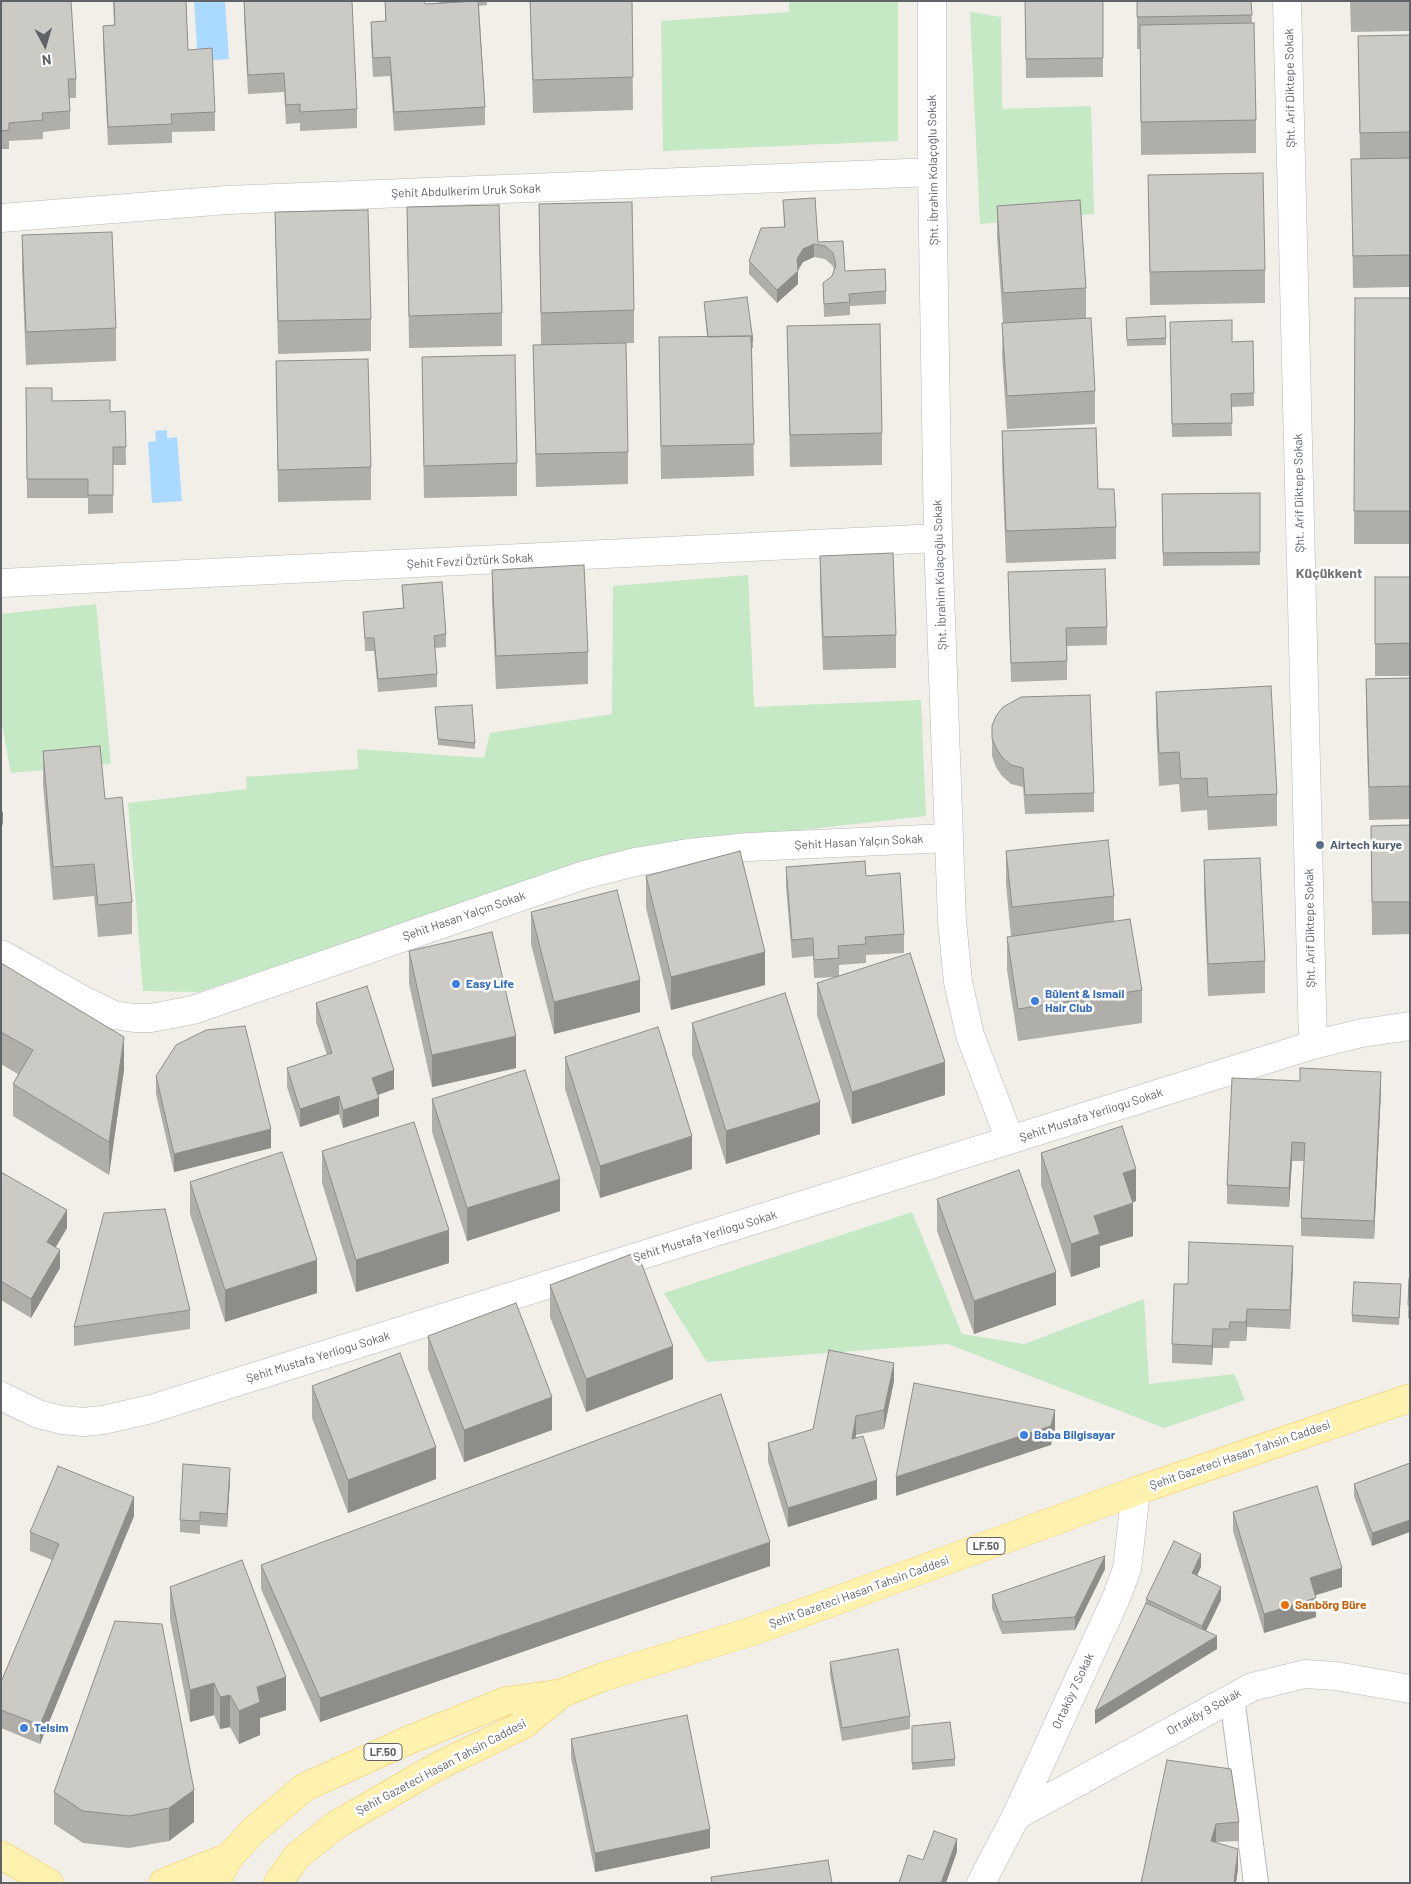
<!DOCTYPE html>
<meta charset="utf-8">
<style>
body{margin:0}
#map{position:relative;width:1411px;height:1884px;overflow:hidden;background:#f1efe8;font-family:Barlow,sans-serif}
canvas{display:block}
.frame{position:absolute;inset:0;border:2px solid #5f6368;pointer-events:none}
.north{position:absolute;left:20px;top:20px;width:50px;height:50px;-webkit-text-stroke:4px #fff;paint-order:stroke;rotate:174deg;font-size:14px;font-weight:700;line-height:20px;text-align:center;color:#5f6368}
.north::after{content:'';display:block;margin:auto;width:18px;height:22px;background:#5f6368;clip-path:polygon(50% 0,100% 100%,50% 72%,0 100%)}
</style>
<div id="map">
<canvas width="1411" height="1884"></canvas>
<div class="frame"></div>
<div class="north">N</div>
</div>
<script>
const context = document.querySelector('canvas').getContext('2d');
context.lineJoin = 'round';
function paint(path, color) { context.fillStyle = color; context.fill(path, 'evenodd'); }
const shape = rows => new Path2D(rows.map(r => 'M' + r).join(''));
function stroke(path, color, width, dash) { context.strokeStyle = color; context.lineWidth = width; context.lineCap = dash ? 'butt' : 'round'; context.setLineDash(dash || []); context.stroke(path); }
function label(font, color, halo, rows, align = 'center') {
  context.font = font + ' Barlow,sans-serif'; context.lineWidth = 5; context.setLineDash([]); context.textBaseline = 'middle'; context.strokeStyle = halo; context.fillStyle = color; for (const [text, x, y, turn = 0] of rows) {
    context.save(); context.translate(x, y); context.rotate((+turn || 0) * Math.PI / 180); context.textAlign = isNaN(turn) ? turn : align; if (halo) context.strokeText(text, 0, 0); context.fillText(text, 0, 0); context.restore();
  }
}
paint(shape([
 [789,1,898,1,898,141,663,151,661,21,789,12],
 [970,12,1001,17,1002,109,1091,106,1094,214,980,224],
 [748,575,754,707,921,700,926,816,624,850,199,992,143,991,128,803,247,789,246,777,358,769,357,749,484,758,490,733,612,714,613,586],
 [96,604,111,764,11,773,1,719,1,614],
 [912,1212,962,1334,1024,1344,1144,1299,1149,1384,1234,1374,1245,1400,1164,1428,948,1344,707,1362,664,1293]
]), '#c5e8c5');
paint(shape([
 [194,1,225,1,229,59,198,61],
 [167,430,167,438,177,437,182,501,152,503,148,442,156,441,155,431]
]), '#aadaff');
const service = shape([
 [1232,1697,1256,1883]
]);
const minor = shape([
 [932,1,932,172,938,538,952,921,958,982,970,1035,1010,1140],
 [1287,1,1313,1045],
 [1,218,227,200,932,172],
 [1,583,938,538],
 [1,954,83,1000,114,1015,134,1018,151,1018,193,1010,584,875,635,862,688,853,749,847,948,838],
 [1,1396,38,1414,62,1420,84,1422,103,1420,151,1409,1313,1045,1362,1033,1410,1026],
 [1016,1816,1252,1687,1305,1674,1336,1676,1410,1689],
 [981,1883,1016,1816,1117,1596,1127,1569,1136,1491]
]);
const primary = shape([
 [1,1855,49,1883],
 [163,1883,229,1857],
 [215,1883,229,1857,254,1830,305,1787,409,1740,506,1701,562,1693,603,1677,753,1631,1136,1491,1410,1398],
 [278,1883,297,1856,336,1825,438,1766,523,1725,562,1693]
]);
stroke(service, '#b5b8bc', 26);
stroke(minor, '#b5b8bc', 29);
stroke(primary, '#f2c960', 29);
stroke(service, '#fff', 24);
stroke(minor, '#fff', 28);
stroke(primary, '#fff2af', 28);
paint(shape([
 [1,1,76,79,76,98,69,98,70,111,70,129,43,132,43,139,9,141,9,149,1,149],
 [113,1,186,1,188,50,215,112,215,131,172,132,172,143,108,145,103,45,103,26,114,25],
 [244,1,357,109,357,128,300,131,300,123,286,124,284,92,248,94,244,18],
 [385,1,425,4,439,3,439,1,487,1,487,5,479,6,485,107,485,125,394,131,390,76,373,77,371,41,371,22,385,21],
 [530,1,632,1,633,110,533,113],
 [1025,1,1103,1,1103,77,1026,78],
 [1137,1,1251,1,1252,23,1256,120,1256,153,1141,155,1140,49,1137,49],
 [1350,1,1410,1,1410,31,1351,32],
 [1410,35,1410,287,1353,288,1351,159,1360,159,1358,36],
 [1148,175,1265,270,1265,303,1150,305],
 [783,200,818,242,843,241,845,271,886,291,886,304,850,306,850,315,824,317,823,283,832,276,834,271,833,266,825,259,814,257,803,262,797,271,798,284,777,303,749,274,749,261,784,227],
 [539,204,634,310,634,343,541,345],
 [997,206,1086,288,1086,319,1095,391,1095,424,1007,429,1002,355,1003,323,997,238],
 [407,207,502,313,502,346,409,348],
 [275,212,371,319,371,351,278,354],
 [22,235,116,328,116,361,26,365,22,267],
 [1355,298,1410,298,1410,544,1354,544],
 [704,302,753,341,753,348,752,348,754,476,661,479,659,337,707,337],
 [1126,318,1166,338,1166,345,1127,346],
 [787,326,882,433,882,465,790,467],
 [1170,334,1232,342,1253,341,1254,406,1231,407,1232,436,1172,437],
 [533,345,628,452,628,484,536,487],
 [422,357,517,463,517,496,424,498],
 [276,361,371,467,371,500,278,502],
 [26,388,52,401,110,412,125,411,126,465,113,465,113,513,88,514,88,498,27,498],
 [1002,431,1098,489,1116,527,1116,559,1006,563,1002,463],
 [1260,493,1260,565,1163,566,1162,494],
 [820,556,896,635,896,668,823,670,820,588],
 [492,570,588,652,588,684,496,689,492,602],
 [1008,572,1107,627,1107,645,1067,646,1067,680,1011,682],
 [1375,577,1410,577,1410,676,1375,676],
 [402,585,446,634,446,647,435,648,437,674,437,687,378,692,374,651,365,651,363,612,403,608],
 [1410,678,1410,819,1369,820,1366,712,1366,679],
 [1156,692,1277,794,1277,826,1208,830,1207,810,1181,812,1179,784,1159,786,1156,724],
 [435,707,475,743,475,749,438,745],
 [992,726,1094,793,1094,812,1025,814,1023,787,1011,784,1002,776,996,767,992,756],
 [43,751,105,799,132,902,132,934,98,937,94,896,53,900,43,784],
 [1410,825,1410,934,1372,935,1371,826],
 [1006,851,1114,896,1114,921,1142,990,1142,1023,1018,1041,1007,970,1007,937,1011,937,1006,884],
 [1204,860,1265,961,1265,993,1208,996,1204,893],
 [786,867,866,876,904,934,904,953,866,955,866,963,839,965,839,976,945,1095,852,1124,817,1015,817,983,837,977,814,978,813,956,792,958,786,886],
 [646,876,765,985,671,1010,646,908],
 [531,912,640,1012,554,1034,531,944],
 [409,951,516,1068,432,1087,409,984],
 [1,963,124,1070,109,1175,13,1116,13,1084,18,1074,1,1064],
 [316,1003,394,1089,378,1095,379,1116,343,1128,339,1114,300,1127,287,1087,287,1068,327,1055,316,1022],
 [692,1023,820,1134,726,1164,692,1055],
 [565,1057,692,1169,600,1198,565,1089],
 [156,1076,271,1148,174,1172,156,1094],
 [1232,1078,1381,1090,1374,1239,1301,1236,1301,1218,1304,1161,1292,1161,1289,1207,1227,1204,1227,1185],
 [432,1099,560,1211,467,1241,432,1132],
 [322,1151,449,1263,356,1292,322,1183],
 [1041,1153,1136,1201,1133,1202,1133,1236,1100,1246,1100,1267,1071,1277,1041,1185],
 [1,1172,67,1228,56,1247,60,1268,31,1318,1,1300],
 [190,1182,317,1293,225,1322,190,1214],
 [937,1199,1056,1305,974,1334,937,1231],
 [1293,1265,1290,1329,1247,1327,1246,1341,1230,1341,1229,1348,1213,1348,1212,1365,1172,1363,1172,1344,1188,1284],
 [1409,1279,1410,1279,1410,1318,1408,1318],
 [550,1285,673,1379,586,1412,550,1317],
 [1401,1291,1399,1325,1352,1322,1352,1315],
 [190,1310,190,1329,74,1346,74,1327],
 [428,1336,552,1430,464,1462,428,1369],
 [894,1381,884,1429,856,1435,855,1438,877,1499,788,1527,768,1462,768,1443,813,1429],
 [312,1386,436,1479,348,1513,312,1418],
 [1410,1463,1372,1546,1354,1496,1354,1484],
 [230,1480,227,1527,200,1525,200,1534,180,1532,180,1520],
 [1233,1512,1342,1587,1315,1595,1316,1617,1264,1633,1233,1531],
 [134,1516,40,1744,1,1728,1,1682,52,1560,30,1551,30,1532],
 [261,1565,770,1566,320,1722,261,1589],
 [1201,1567,1197,1575,1221,1600,1206,1631,1217,1649,1095,1724,1146,1603,1146,1599],
 [1105,1569,1075,1630,1002,1634,992,1608,992,1595],
 [170,1587,286,1710,260,1718,260,1735,239,1744,230,1727,220,1729,214,1715,190,1722,170,1619],
 [830,1662,910,1716,910,1729,842,1741,830,1675],
 [912,1726,955,1759,955,1766,912,1770],
 [571,1739,710,1848,595,1872,571,1758],
 [1167,1760,1239,1822,1239,1841,1216,1842,1238,1868,1236,1883],
 [194,1790,194,1822,169,1841,129,1848,83,1843,54,1824,54,1792]
]), '#afaea9');
paint(shape([
 [814,244,814,257,803,262,797,272,798,271,798,284,777,303,777,290,803,249],
 [3,811,3,824,1,827,1,814],
 [765,952,765,985,671,1010,671,977],
 [640,980,640,1012,554,1034,554,1002],
 [516,1036,516,1068,432,1087,432,1055],
 [124,1037,124,1070,109,1175,109,1142],
 [945,1062,945,1095,852,1124,852,1092],
 [394,1070,394,1089,372,1097,372,1078],
 [1381,1072,1381,1090,1374,1239,1374,1221],
 [339,1096,339,1114,300,1127,300,1109],
 [379,1098,379,1116,343,1128,343,1110],
 [820,1102,820,1134,726,1164,726,1131],
 [271,1129,271,1148,174,1172,174,1154],
 [692,1136,692,1169,600,1198,600,1166],
 [1292,1142,1292,1161,1289,1207,1289,1188],
 [1136,1169,1136,1201,1123,1206,1123,1173],
 [560,1179,560,1211,467,1241,467,1208],
 [1133,1203,1133,1236,1100,1246,1100,1267,1071,1277,1071,1244,1094,1216],
 [67,1210,67,1228,47,1261,47,1242],
 [449,1230,449,1263,356,1292,356,1260],
 [1293,1246,1293,1265,1290,1329,1290,1310],
 [60,1250,60,1268,31,1318,31,1299],
 [317,1260,317,1293,225,1322,225,1290],
 [1056,1272,1056,1305,974,1334,974,1301],
 [1247,1309,1247,1327,1246,1341,1246,1322],
 [1213,1329,1213,1348,1212,1365,1212,1346],
 [673,1346,673,1379,586,1412,586,1379],
 [894,1363,894,1381,884,1429,884,1410],
 [552,1397,552,1430,464,1462,464,1430],
 [1055,1410,1055,1429,1051,1445,896,1496,896,1477],
 [856,1416,856,1435,852,1458,852,1439],
 [436,1447,436,1479,348,1513,348,1480],
 [230,1468,230,1480,227,1527,227,1514],
 [877,1480,877,1499,788,1527,788,1508],
 [134,1497,134,1516,40,1744,40,1725],
 [1410,1520,1410,1532,1372,1546,1372,1533],
 [770,1542,770,1566,320,1722,320,1698],
 [1201,1554,1201,1567,1192,1586,1192,1573],
 [1105,1556,1105,1569,1075,1630,1075,1617],
 [1342,1568,1342,1587,1310,1597,1310,1578],
 [1221,1587,1221,1600,1202,1639,1202,1626],
 [1316,1598,1316,1617,1264,1633,1264,1614],
 [1217,1636,1217,1649,1095,1724,1095,1711],
 [286,1677,286,1710,260,1718,260,1735,239,1744,239,1711,257,1687],
 [214,1683,214,1715,190,1722,190,1690],
 [230,1695,230,1727,220,1729,220,1697],
 [194,1790,194,1822,169,1841,169,1808],
 [1216,1824,1216,1842,1211,1841],
 [710,1829,710,1848,595,1872,595,1853],
 [957,1839,957,1852,946,1883,941,1883],
 [1238,1849,1238,1868,1236,1883,1234,1883]
]), '#8f8d8a');
const building = shape([
 [1,1,71,1,76,79,68,79,70,111,42,113,43,120,9,123,9,130,1,131,1,1],
 [114,1,186,1,188,50,212,48,215,112,171,114,172,124,108,127,103,26,115,25,114,1],
 [244,1,352,1,357,109,300,112,300,104,286,105,284,73,248,75,244,1],
 [385,1,424,1,425,4,478,1,485,107,394,112,390,57,373,58,371,22,386,21,385,1],
 [530,1,632,1,633,77,533,80,530,1],
 [1025,1,1103,1,1103,58,1026,59,1025,1],
 [1137,1,1251,1,1252,15,1137,17,1137,1],
 [1254,23,1256,120,1141,122,1140,25,1254,23],
 [1410,35,1410,132,1360,133,1358,36,1410,35],
 [1410,158,1410,255,1353,256,1351,159,1410,158],
 [1263,173,1265,270,1150,272,1148,175,1263,173],
 [815,198,818,242,843,241,845,271,885,269,886,291,849,294,850,302,824,304,823,283,832,276,836,265,833,253,825,246,814,244,803,249,797,259,798,271,777,290,749,261,761,228,785,227,783,200,815,198],
 [1080,200,1086,288,1003,293,997,206,1080,200],
 [632,202,634,310,541,313,539,204,632,202],
 [499,205,502,313,409,316,407,207,499,205],
 [368,210,371,319,278,321,275,212,368,210],
 [112,232,116,328,26,332,22,235,112,232],
 [747,297,753,341,751,341,751,336,708,337,704,302,747,297],
 [1355,298,1410,298,1410,511,1354,511,1355,298],
 [1165,316,1166,338,1127,340,1126,318,1165,316],
 [1091,318,1095,391,1007,396,1002,323,1091,318],
 [1232,320,1232,342,1253,341,1254,393,1231,394,1232,423,1172,424,1170,322,1232,320],
 [880,324,882,433,790,435,787,326,880,324],
 [751,336,754,444,661,446,659,337,751,336],
 [626,343,628,452,536,454,533,345,626,343],
 [515,355,517,463,424,466,422,357,515,355],
 [368,359,371,467,278,470,276,361,368,359],
 [26,388,52,388,52,401,110,400,110,412,125,411,126,447,113,447,113,495,88,495,88,479,27,479,26,388],
 [1096,428,1098,489,1114,489,1116,527,1006,531,1002,431,1096,428],
 [1260,493,1260,552,1163,553,1162,494,1260,493],
 [893,553,896,635,823,637,820,556,893,553],
 [584,565,588,652,496,656,492,570,584,565],
 [1105,569,1107,627,1066,628,1067,661,1011,663,1008,572,1105,569],
 [1375,577,1410,577,1410,643,1375,644,1375,577],
 [442,582,446,634,434,636,437,674,378,679,374,638,365,638,363,612,404,608,402,585,442,582],
 [1410,678,1410,786,1369,787,1366,679,1410,678],
 [1271,686,1277,794,1208,797,1207,778,1181,779,1179,752,1159,753,1156,692,1271,686],
 [1090,695,1094,793,1025,795,1023,768,1011,765,1002,757,996,748,992,738,992,726,996,716,1003,707,1021,697,1090,695],
 [472,705,475,743,438,739,435,707,472,705],
 [100,746,105,799,122,797,132,902,98,905,94,864,53,867,43,751,100,746],
 [1410,825,1410,902,1372,902,1371,826,1410,825],
 [1108,840,1114,896,1012,907,1006,851,1108,840],
 [740,851,765,952,671,977,646,876,740,851],
 [1260,858,1265,961,1208,964,1204,860,1260,858],
 [865,861,866,876,900,873,904,934,865,937,866,944,838,946,839,958,814,960,813,938,792,940,786,867,865,861],
 [617,890,640,980,554,1002,531,912,617,890],
 [1130,919,1142,990,1018,1009,1007,937,1130,919],
 [492,932,516,1036,432,1055,409,951,492,932],
 [910,953,945,1062,852,1092,817,983,910,953],
 [1,963,124,1037,109,1142,13,1084,33,1050,1,1032,1,963],
 [367,986,394,1070,372,1078,379,1098,343,1110,339,1096,300,1109,287,1068,332,1053,316,1003,367,986],
 [785,993,820,1102,726,1131,692,1023,785,993],
 [245,1026,271,1129,174,1154,156,1076,176,1045,206,1030,245,1026],
 [658,1027,692,1136,600,1166,565,1057,658,1027],
 [1300,1068,1381,1072,1374,1221,1301,1218,1305,1143,1292,1142,1289,1188,1227,1185,1232,1078,1300,1081,1300,1068],
 [525,1070,560,1179,467,1208,432,1099,525,1070],
 [414,1122,449,1230,356,1260,322,1151,414,1122],
 [1122,1126,1136,1169,1123,1173,1133,1203,1094,1216,1100,1234,1071,1244,1041,1153,1122,1126],
 [282,1152,317,1260,225,1290,190,1182,282,1152],
 [1019,1170,1056,1272,974,1301,937,1199,1019,1170],
 [1,1172,67,1210,47,1242,60,1250,31,1299,1,1281,1,1172],
 [165,1209,190,1310,74,1327,104,1213,165,1209],
 [1189,1242,1293,1246,1290,1310,1247,1309,1246,1322,1230,1322,1229,1329,1213,1329,1212,1346,1172,1344,1174,1284,1188,1284,1189,1242],
 [637,1252,673,1346,586,1379,550,1285,637,1252],
 [1409,1279,1410,1279,1410,1305,1408,1305,1409,1279],
 [1354,1282,1401,1284,1399,1318,1352,1315,1354,1282],
 [516,1303,552,1397,464,1430,428,1336,516,1303],
 [829,1350,894,1363,884,1410,856,1416,852,1439,863,1436,877,1480,788,1508,768,1443,813,1429,829,1350],
 [400,1353,436,1447,348,1480,312,1386,400,1353],
 [914,1383,1055,1410,1051,1426,896,1477,914,1383],
 [721,1394,770,1542,320,1698,261,1565,721,1394],
 [1410,1463,1410,1520,1372,1533,1354,1484,1410,1463],
 [183,1464,230,1468,227,1514,200,1512,200,1521,180,1520,183,1464],
 [58,1466,134,1497,40,1725,1,1710,1,1682,59,1544,30,1532,58,1466],
 [1317,1486,1342,1568,1310,1578,1316,1598,1264,1614,1233,1512,1317,1486],
 [1174,1541,1201,1554,1192,1573,1221,1587,1202,1626,1146,1599,1174,1541],
 [1105,1556,1075,1617,1002,1622,992,1595,1105,1556],
 [242,1560,286,1677,257,1687,260,1702,239,1711,230,1695,220,1697,214,1683,190,1690,170,1587,242,1560],
 [1146,1603,1217,1636,1095,1711,1146,1603],
 [115,1621,162,1624,194,1790,169,1808,129,1816,83,1811,54,1792,115,1621],
 [898,1649,910,1716,842,1728,830,1662,898,1649],
 [687,1715,710,1829,595,1853,571,1739,687,1715],
 [950,1722,955,1759,912,1763,912,1726,950,1722],
 [1167,1760,1231,1769,1239,1822,1216,1824,1211,1841,1238,1849,1234,1883,1141,1883,1167,1760],
 [934,1831,957,1839,941,1883,899,1883,908,1855,923,1860,934,1831],
 [828,1860,832,1883,712,1883,711,1877,828,1860]
]);
paint(building, '#cccac5');
stroke(building, '#8f8d8a', 1);
for (const [x, y, r, color] of [
 [1320,845,5,"#5c6f8a"],
 [456,984,5,"#3f7fe0"],
 [1035,1001,5,"#3f7fe0"],
 [1024,1435,5,"#3f7fe0"],
 [1285,1605,5,"#e8710a"],
 [24,1728,5,"#3f7fe0"]
]) { const dot = new Path2D(); dot.arc(x, y, r, 0, 2 * Math.PI); context.fillStyle = color; context.fill(dot); stroke(dot, '#fff', 2); }
for (const [x, y, w] of [
 [986,1546,38],
 [383,1752,38]
]) { const box = new Path2D(); box.roundRect(x - w / 2, y - 8.5, w, 17, 4); context.fillStyle = '#fff'; context.fill(box); stroke(box, '#5f6368', 1); }
label('bold 11px', '#5f6368', null, [
 ["LF.50",986,1546],
 ["LF.50",383,1752]
]);
label('12px', '#5f6368', '#fff', [
 ["Şht. Arif Diktepe Sokak",1290,88,-91],
 ["Şht. İbrahim Kolaçoğlu Sokak",933,170,-91],
 ["Şehit Abdulkerim Uruk Sokak",466,191,-2],
 ["Şht. Arif Diktepe Sokak",1299,493,-91],
 ["Şehit Fevzi Öztürk Sokak",470,561,-3],
 ["Şht. İbrahim Kolaçoğlu Sokak",940,575,-92],
 ["Şehit Hasan Yalçın Sokak",859,842,-3],
 ["Şehit Hasan Yalçın Sokak",464,916,-19],
 ["Şht. Arif Diktepe Sokak",1310,928,-91],
 ["Şehit Mustafa Yerliogu Sokak",1091,1115,-18],
 ["Şehit Mustafa Yerliogu Sokak",705,1236,-17],
 ["Şehit Mustafa Yerliogu Sokak",318,1357,-17],
 ["Şehit Gazeteci Hasan Tahsin Caddesi",1240,1455,-19],
 ["Şehit Gazeteci Hasan Tahsin Caddesi",859,1592,-20],
 ["Ortaköy 7 Sokak",1073,1691,-65],
 ["Ortaköy 9 Sokak",1204,1712,-29],
 ["Şehit Gazeteci Hasan Tahsin Caddesi",441,1767,-28]
]);
label('bold 12px', '#4e5e75', '#fff', [
 ["Airtech kurye",1330,845]
], 'left');
label('bold 12px', '#366cbe', '#fff', [
 ["Easy Life",466,984],
 ["Bûlent & Ismail",1045,994],
 ["Hair Club",1045,1008],
 ["Baba Bilgisayar",1034,1435],
 ["Telsim",34,1728]
], 'left');
label('bold 12px', '#c56008', '#fff', [
 ["Sanbörg Büre",1295,1605]
], 'left');
label('bold 14px', '#70757a', '#fff', [
 ["Küçükkent",1329,573]
]);
</script>
